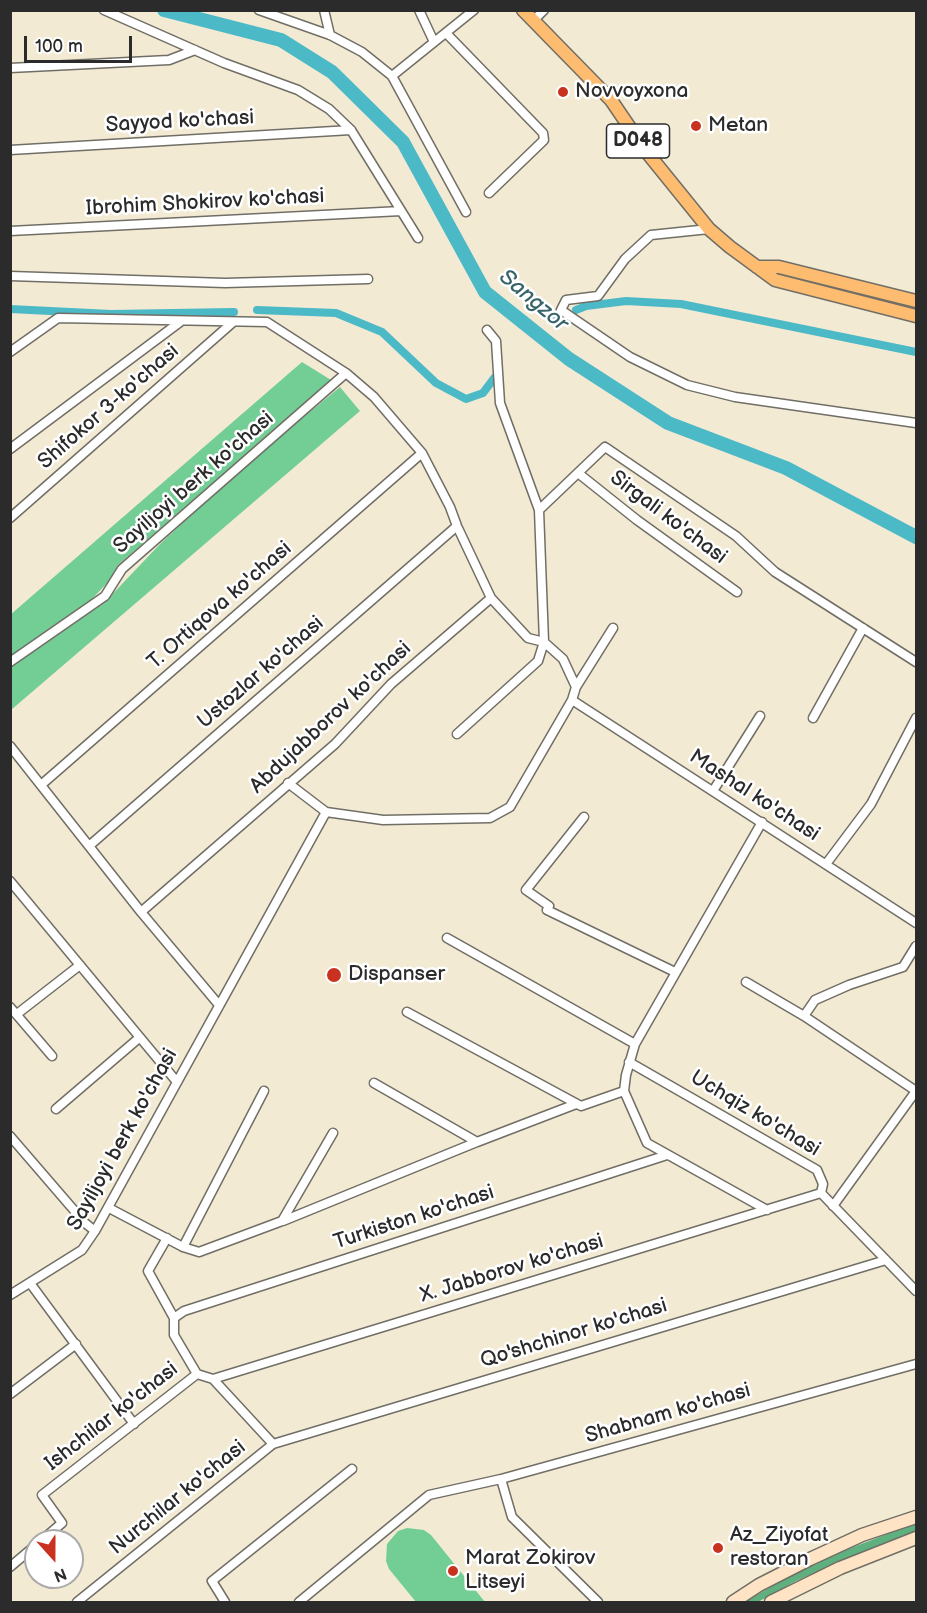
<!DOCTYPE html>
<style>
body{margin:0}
#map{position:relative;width:927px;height:1613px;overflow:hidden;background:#f3ead4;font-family:"Balsamiq Sans",sans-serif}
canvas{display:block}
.frame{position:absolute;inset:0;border:12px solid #2b2b2b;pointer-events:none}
.north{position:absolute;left:24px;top:1529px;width:60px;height:60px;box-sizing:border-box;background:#fff;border:2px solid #aaa;border-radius:50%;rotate:159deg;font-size:16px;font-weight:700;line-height:24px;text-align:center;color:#2b2b2b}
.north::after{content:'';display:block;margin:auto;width:21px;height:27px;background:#c8321e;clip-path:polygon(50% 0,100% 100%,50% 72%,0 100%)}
.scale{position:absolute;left:24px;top:36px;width:108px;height:27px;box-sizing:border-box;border:3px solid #2b2b2b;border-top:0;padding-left:8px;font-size:18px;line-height:21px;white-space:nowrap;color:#2b2b2b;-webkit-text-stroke:4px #fff;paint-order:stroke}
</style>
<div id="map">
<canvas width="927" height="1613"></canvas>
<div class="frame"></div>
<div class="north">N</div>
<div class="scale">100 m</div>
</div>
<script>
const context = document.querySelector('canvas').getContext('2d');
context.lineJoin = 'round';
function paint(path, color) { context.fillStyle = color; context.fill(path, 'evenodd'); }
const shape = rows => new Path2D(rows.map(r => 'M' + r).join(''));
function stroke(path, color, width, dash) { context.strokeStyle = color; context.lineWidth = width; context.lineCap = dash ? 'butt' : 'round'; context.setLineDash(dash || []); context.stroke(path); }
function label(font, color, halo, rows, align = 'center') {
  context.font = font + ' "Balsamiq Sans",sans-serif'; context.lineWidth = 5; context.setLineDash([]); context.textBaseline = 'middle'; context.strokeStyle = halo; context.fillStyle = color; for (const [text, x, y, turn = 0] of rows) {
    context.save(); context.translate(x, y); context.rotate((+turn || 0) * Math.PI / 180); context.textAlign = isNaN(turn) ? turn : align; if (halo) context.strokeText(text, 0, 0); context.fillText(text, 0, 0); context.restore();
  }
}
paint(shape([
 [302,362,331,380,118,565,110,580,91,600,11,656,10,615],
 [340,387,360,411,11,710,10,667,104,603,160,544,242,468],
 [407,1528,424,1530,431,1535,485,1602,416,1602,389,1569,386,1561,387,1544,398,1531]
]), '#73ce95');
paint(shape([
 [916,1523,916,1531,850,1557,796,1581,758,1602,744,1602,791,1576,843,1551]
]), '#5eb17e');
stroke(shape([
 [10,309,111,314,234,312],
 [257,310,336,313,382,332,436,383,466,399,483,393,495,377],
 [576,310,586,306,626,301,681,304,916,352],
 [556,320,563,316]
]), '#4cb9c7', 8);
stroke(shape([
 [164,10,281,40,332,72,403,142,485,292,569,359,668,423,786,468,916,537]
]), '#4cb9c7', 14);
const minor = shape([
 [104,10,224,63,298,90,329,109,351,130,418,238],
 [259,10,330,35,362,52,392,76,466,212],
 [324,10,330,35],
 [419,10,434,42],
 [533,21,544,10],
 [446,33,543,133,544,140,489,193],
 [10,68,169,60,195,50],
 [392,76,474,10],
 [10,150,351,130],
 [709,229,651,235,625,259,598,296,566,300,561,310,630,357,687,385,735,397,916,423],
 [10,231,401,211],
 [10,276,225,283,368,279],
 [10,352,58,318,267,322,346,373,374,397,422,453,450,507,457,526,491,598,528,638,544,642,563,659,576,687,572,700,510,807,490,818,383,820,326,812,288,783],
 [10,449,180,322],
 [578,473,637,520,737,592],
 [539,510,605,447,736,536,775,572,916,662],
 [10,518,232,323],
 [10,662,105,596,122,569,346,373],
 [576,687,613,628],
 [572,700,916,923],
 [813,718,863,628],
 [457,734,538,661,544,642,539,510,500,403,496,341,487,330],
 [10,746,141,912,219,1005],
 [41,785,422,453],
 [713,791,760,716],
 [584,817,526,890,549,906,547,910,675,972],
 [89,846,457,526],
 [826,864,871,804,916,718],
 [10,881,177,1082],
 [141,912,335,744,391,684,491,598],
 [447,938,635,1044],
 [746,982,804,1016,916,1091,833,1206],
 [10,1007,52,1056],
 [407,1012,581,1106,624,1091,647,1143,767,1210],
 [17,1014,80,965],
 [804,1016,815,1000,849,985,903,967,916,946],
 [629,1062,817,1170,823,1184,821,1193,916,1291],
 [374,1083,477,1142,576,1104],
 [624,1091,626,1075,635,1044,762,822],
 [56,1109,139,1038],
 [10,1136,85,1223,95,1231],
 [109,1208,183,1247,199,1252,282,1221,333,1133],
 [283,1221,477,1142],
 [167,1238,148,1271,174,1318,174,1335,197,1374,213,1379,273,1444],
 [183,1247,264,1091],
 [30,1283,134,1424],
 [10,1295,82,1250,95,1231,326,812],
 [174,1318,184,1311,667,1155],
 [213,1379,821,1193],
 [10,1394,76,1344],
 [501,1479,512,1517,598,1602],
 [41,1541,62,1523,42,1495,197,1374],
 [10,1567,36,1545],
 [77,1602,273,1444,886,1260],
 [225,1602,212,1581,352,1469],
 [299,1602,429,1495,501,1479,916,1364]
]);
const secondary = shape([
 [733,1602,759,1585,810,1559,862,1535,916,1517],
 [771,1602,840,1568,916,1538]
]);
const primary = shape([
 [523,10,611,100,645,150,709,229,730,247,775,280,916,316],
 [757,267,779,267,916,301]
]);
stroke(minor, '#716e66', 11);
stroke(secondary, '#716e66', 15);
stroke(primary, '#716e66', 15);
stroke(minor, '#fff', 8);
stroke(secondary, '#fee4c5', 12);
stroke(primary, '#fdbc6f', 12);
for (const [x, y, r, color] of [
 [563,92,6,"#c8321e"],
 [696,126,6,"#c8321e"],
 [334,975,8,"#c8321e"],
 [718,1548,6,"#c8321e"],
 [453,1571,6,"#c8321e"]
]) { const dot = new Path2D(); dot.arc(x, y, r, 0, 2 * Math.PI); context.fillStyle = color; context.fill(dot); stroke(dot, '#fff', 2); }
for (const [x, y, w] of [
 [638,141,63]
]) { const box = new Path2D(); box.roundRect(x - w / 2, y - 17, w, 34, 4.5); context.fillStyle = '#fff'; context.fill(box); stroke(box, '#2b2b2b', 1.5); }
label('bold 20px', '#2b2b2b', null, [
 ["D048",638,141]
]);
label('21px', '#2b2b2b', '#fff', [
 ["Novvoyxona",575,92],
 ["Metan",708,126],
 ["Dispanser",348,975],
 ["Az_Ziyofat",730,1536],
 ["restoran",730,1560],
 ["Marat Zokirov",465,1559],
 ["Litseyi",465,1583]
], 'left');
label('21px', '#2b2b2b', '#fff', [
 ["Sayyod ko'chasi",180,122,-3],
 ["Ibrohim Shokirov ko'chasi",205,203,-3],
 ["Shifokor 3-ko'chasi",109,407,-41],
 ["Sayiljoyi berk ko'chasi",194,483,-41],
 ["Sirgali ko'chasi",668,518,37],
 ["T. Ortiqova ko'chasi",220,606,-41],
 ["Ustozlar ko'chasi",261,673,-41],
 ["Abdujabborov ko'chasi",331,718,-43],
 ["Mashal ko'chasi",754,796,33],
 ["Uchqiz ko'chasi",755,1114,31],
 ["Sayiljoyi berk ko'chasi",123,1140,-61],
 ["Turkiston ko'chasi",414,1218,-18],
 ["X. Jabborov ko'chasi",512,1269,-17],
 ["Qo'shchinor ko'chasi",574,1334,-17],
 ["Shabnam ko'chasi",668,1414,-16],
 ["Ishchilar ko'chasi",112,1417,-38],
 ["Nurchilar ko'chasi",178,1498,-39]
]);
label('italic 22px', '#386469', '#fff', [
 ["Sangzor",533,301,40]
]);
</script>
